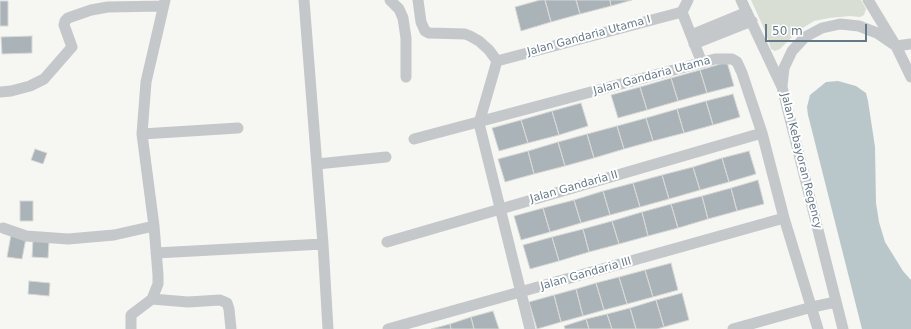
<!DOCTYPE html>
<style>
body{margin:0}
#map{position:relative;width:911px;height:329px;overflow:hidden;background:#f6f6f3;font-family:"DejaVu Sans",sans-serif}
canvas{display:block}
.scale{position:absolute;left:765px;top:24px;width:102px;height:18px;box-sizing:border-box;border:2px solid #647885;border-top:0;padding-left:5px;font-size:12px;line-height:14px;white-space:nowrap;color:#647885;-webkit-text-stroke:3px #fff;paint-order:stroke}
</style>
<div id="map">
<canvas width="911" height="329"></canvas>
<div class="scale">50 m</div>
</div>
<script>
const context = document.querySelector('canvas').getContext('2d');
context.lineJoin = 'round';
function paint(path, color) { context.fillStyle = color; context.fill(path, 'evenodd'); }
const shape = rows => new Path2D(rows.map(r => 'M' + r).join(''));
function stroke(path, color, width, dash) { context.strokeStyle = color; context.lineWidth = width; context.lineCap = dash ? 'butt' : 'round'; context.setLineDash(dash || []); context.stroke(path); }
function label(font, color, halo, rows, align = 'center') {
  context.font = font + ' "DejaVu Sans",sans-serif'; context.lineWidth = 4; context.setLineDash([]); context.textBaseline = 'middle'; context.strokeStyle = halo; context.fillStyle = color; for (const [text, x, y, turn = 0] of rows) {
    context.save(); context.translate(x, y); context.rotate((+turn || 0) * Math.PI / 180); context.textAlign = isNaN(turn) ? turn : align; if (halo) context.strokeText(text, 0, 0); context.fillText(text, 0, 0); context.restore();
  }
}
paint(shape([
 [751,0,861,0,866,9,864,15,860,17,850,16,829,18,814,21,798,31,780,49,775,51,771,49,766,33]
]), '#d8ded4');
paint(shape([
 [838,81,856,86,866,93,868,101,875,147,876,203,879,222,885,242,903,271,911,280,911,329,862,329,808,115,807,107,810,95,826,82]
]), '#b9c7ca');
const building = shape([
 [540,0,545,0,551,22,521,31,515,7,540,0],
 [545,0,576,0,580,14,551,22,545,0],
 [576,0,610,0,611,6,580,14,576,0],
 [610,0,632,0,611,6,610,0],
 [0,1,8,1,8,26,0,26,0,1],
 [32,36,32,53,2,54,1,37,32,36],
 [727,62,734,86,707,93,700,70,727,62],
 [700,70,707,93,678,101,671,78,700,70],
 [671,78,678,101,647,110,640,87,671,78],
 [640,87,647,110,618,118,611,95,640,87],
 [733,94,740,117,713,125,706,101,733,94],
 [706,101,713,125,684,133,677,109,706,101],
 [581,103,588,126,559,135,552,111,581,103],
 [677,109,684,133,653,141,646,118,677,109],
 [552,111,559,135,528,143,521,120,552,111],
 [646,118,653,141,624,149,617,126,646,118],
 [521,120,528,143,499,151,492,128,521,120],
 [617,126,624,149,594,158,587,134,617,126],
 [587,134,594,158,565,166,558,142,587,134],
 [558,142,565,166,534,174,528,151,558,142],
 [35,149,47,153,43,164,31,160,35,149],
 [528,151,534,174,505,182,498,159,528,151],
 [749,151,756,174,729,182,722,158,749,151],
 [722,158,729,182,700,190,693,167,722,158],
 [693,167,700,190,669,199,662,175,693,167],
 [662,175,669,199,640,207,633,183,662,175],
 [758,180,764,204,737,211,731,188,758,180],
 [633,183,640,207,610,215,603,191,633,183],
 [731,188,737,211,708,219,702,196,731,188],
 [603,191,610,215,581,223,574,200,603,191],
 [702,196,708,219,678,228,671,204,702,196],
 [574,200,581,223,550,232,543,208,574,200],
 [20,201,33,201,33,221,20,221,20,201],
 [671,204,678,228,648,236,642,212,671,204],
 [543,208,550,232,521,240,514,216,543,208],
 [642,212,648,236,619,244,612,221,642,212],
 [612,221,619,244,589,252,583,229,612,221],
 [583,229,589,252,559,261,552,237,583,229],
 [11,235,26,238,22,259,7,257,11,235],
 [552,237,559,261,530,269,523,245,552,237],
 [33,240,49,241,48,258,32,257,33,240],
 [671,263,678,290,653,297,645,270,671,263],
 [645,270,653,297,627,304,619,277,645,270],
 [619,277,627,304,604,310,596,283,619,277],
 [29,281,50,283,49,296,28,294,29,281],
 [596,283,604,310,583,316,576,289,596,283],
 [576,289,583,316,561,322,554,295,576,289],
 [682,293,689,320,664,327,656,300,682,293],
 [554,295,561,322,537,329,529,302,554,295],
 [656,300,664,327,657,329,636,329,630,308,656,300],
 [630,308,636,329,612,329,607,314,630,308],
 [493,311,499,329,474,329,471,317,493,311],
 [607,314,612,329,589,329,586,319,607,314],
 [471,317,474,329,451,329,450,324,471,317],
 [586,319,589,329,565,329,564,326,586,319],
 [450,324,451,329,431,329,450,324]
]);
paint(building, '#aab3b8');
stroke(building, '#d8d8d5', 1);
stroke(shape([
 [304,0,323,244,328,329],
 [390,0,399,9,403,18,406,38,406,77],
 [418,0,421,22,425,31,429,33,465,34,470,36,479,41,489,50,497,61],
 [688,0,682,12,702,63],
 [741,0,782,87,843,329],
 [868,0,896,46,911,77],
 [691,35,747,12],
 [694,44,752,21],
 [497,61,479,123,530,329],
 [497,61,682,12],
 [782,86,784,68,792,51,805,37,822,28,840,24,859,26,877,33,896,46,911,44],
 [0,92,11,91,30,86,44,79,72,47,64,25,65,21,68,18,91,10,108,7,163,6],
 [142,134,238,128],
 [414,139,715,59,732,59,737,62,742,73,762,133,784,218,818,329],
 [317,164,386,157],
 [3,228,26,236,68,239,114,235,154,226],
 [387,242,762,133],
 [156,253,323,244],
 [152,299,188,302,220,300,227,303,229,309,231,329],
 [131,329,131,315,152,299,158,284,158,275,154,226,142,134,146,82,165,0],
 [388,329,784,218],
 [733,329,812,307,836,302]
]), '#c4c8cb', 11);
label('11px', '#647885', '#fff', [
 ["Jalan Gandaria Utama I",589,36,-15],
 ["Jalan Gandaria Utama",652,76,-15],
 ["Jalan Kebayoran Regency",801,161,76],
 ["Jalan Gandaria II",574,187,-16],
 ["Jalan Gandaria III",586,274,-16]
]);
</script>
